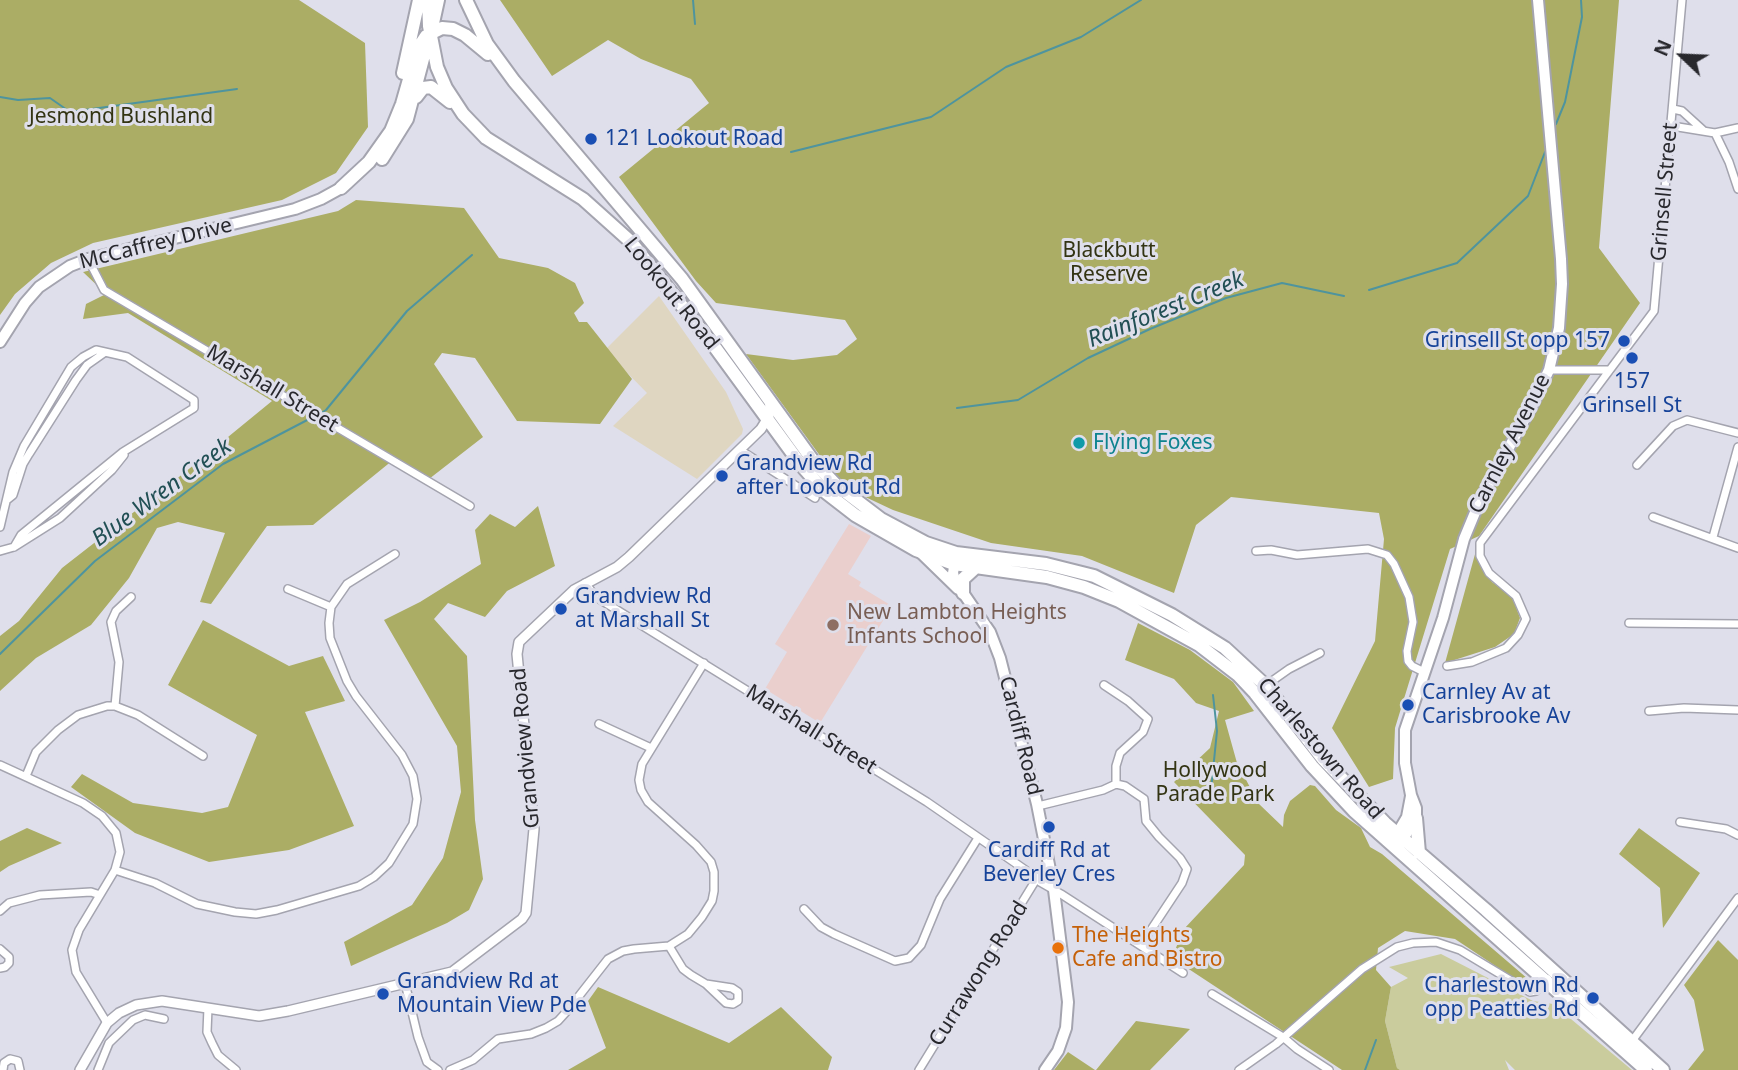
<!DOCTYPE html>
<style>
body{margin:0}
#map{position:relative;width:1738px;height:1070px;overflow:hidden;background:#dfdfeb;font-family:"Noto Sans",sans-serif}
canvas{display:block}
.north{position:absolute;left:1647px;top:21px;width:70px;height:70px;-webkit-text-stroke:5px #dfdfeb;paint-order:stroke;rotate:293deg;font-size:19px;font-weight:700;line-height:28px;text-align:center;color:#28282d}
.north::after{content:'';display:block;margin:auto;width:24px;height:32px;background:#28282d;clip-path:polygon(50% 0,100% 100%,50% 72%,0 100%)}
</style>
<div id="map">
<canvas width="1738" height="1070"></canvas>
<div class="north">N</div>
</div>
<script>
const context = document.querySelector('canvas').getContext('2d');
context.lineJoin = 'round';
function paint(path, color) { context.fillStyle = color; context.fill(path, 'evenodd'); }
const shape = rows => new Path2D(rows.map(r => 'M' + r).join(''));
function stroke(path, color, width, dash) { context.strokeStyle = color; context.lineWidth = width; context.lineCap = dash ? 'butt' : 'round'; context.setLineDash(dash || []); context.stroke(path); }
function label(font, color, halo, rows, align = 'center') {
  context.font = font + ' "Noto Sans",sans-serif'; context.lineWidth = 6; context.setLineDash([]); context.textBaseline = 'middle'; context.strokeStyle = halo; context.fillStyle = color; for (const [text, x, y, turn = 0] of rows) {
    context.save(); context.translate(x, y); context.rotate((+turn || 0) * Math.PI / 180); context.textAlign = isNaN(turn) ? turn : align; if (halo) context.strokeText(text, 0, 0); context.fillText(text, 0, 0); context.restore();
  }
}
paint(shape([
 [659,296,726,392,743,429,742,434,697,479,613,426,647,393,605,350]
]), '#dfd6c1');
paint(shape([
 [849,524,871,536,848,574,861,582,859,586,892,606,820,723,765,689,787,652,775,644]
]), '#eacfcd');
paint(shape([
 [1441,954,1533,1001,1553,1004,1632,1070,1515,1070,1505,1060,1509,1070,1400,1070,1397,1068,1385,1021,1391,987,1408,978,1389,967]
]), '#cacc9d');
paint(shape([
 [0,0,299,0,365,43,368,127,336,173,282,200,93,243,51,263,15,294,0,315],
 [500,0,1619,0,1599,248,1640,303,1479,536,1450,549,1395,728,1393,779,1369,787,1332,728,1375,641,1384,539,1379,513,1231,497,1196,525,1174,593,1082,556,991,543,893,510,842,486,746,354,793,360,837,355,857,339,845,320,716,303,696,281,619,177,709,103,691,79,641,59,608,40,552,76],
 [356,200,464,208,499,258,548,268,575,283,584,303,574,313,579,322,587,322,632,379,600,424,517,421,475,358,442,353,434,364,483,437,429,479,393,460,313,525,267,526,211,604,200,602,225,533,178,522,157,528,129,578,91,625,36,658,0,691,0,636,19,621,62,568,184,473,272,401,128,313,83,319,86,304,106,294,83,272,338,211],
 [538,506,555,566,507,591,485,617,448,603,434,619,467,656,475,820,483,879,469,910,447,923,351,966,344,942,412,905,443,858,461,792,457,746,384,620,420,602,481,564,475,530,490,514,515,527],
 [1477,547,1479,561,1492,582,1512,596,1520,618,1514,634,1495,647,1445,663],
 [203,620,289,666,323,656,345,701,305,712,354,826,289,850,209,862,135,833,71,787,82,774,133,803,202,813,228,807,257,735,168,685],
 [1138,623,1190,650,1233,682,1254,711,1225,720,1237,763,1259,804,1283,827,1284,815,1290,801,1310,785,1315,786,1336,810,1361,828,1370,847,1382,854,1528,979,1528,983,1524,985,1455,939,1405,931,1378,948,1376,970,1391,987,1385,1021,1397,1068,1400,1070,1342,1070,1172,958,1183,930,1244,865,1245,855,1174,782,1210,748,1219,711,1196,703,1174,679,1125,660],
 [27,828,62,843,9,866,0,872,0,841],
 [1639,828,1700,873,1663,928,1660,888,1619,854],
 [1718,940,1738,960,1738,1070,1688,1070,1704,1050,1694,1000,1684,985],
 [598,987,729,1043,781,1007,832,1057,828,1070,568,1070,606,1048,588,1001],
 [1136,1021,1190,1029,1150,1070,1096,1070],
 [1068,1052,1095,1070,1054,1070]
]), '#abad65');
stroke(shape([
 [693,0,695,24],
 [0,97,18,100,50,98,70,112,237,89],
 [1556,124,1565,102,1582,17,1581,0],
 [791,152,931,117,1006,67,1081,37,1141,0],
 [1369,290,1457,263,1528,196,1545,152],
 [957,408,1018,400,1088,358,1150,329,1226,298,1282,283,1344,296],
 [321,413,326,410,407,311,472,255],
 [0,654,95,561,223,464,313,417],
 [1210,800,1217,731,1213,695],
 [1365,1070,1376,1040]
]), '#4e949e', 2);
const minor = shape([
 [1673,109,1682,111,1704,131],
 [1672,126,1715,133,1729,162,1738,189],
 [1715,133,1738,128],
 [88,259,104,290,470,506],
 [1549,370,1609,370],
 [740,450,815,498],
 [1637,465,1673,426,1687,420,1738,433],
 [8,499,13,495,23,464,29,454,76,380,87,365,104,353],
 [1653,517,1738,548],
 [0,527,13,472,24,446,71,367,83,357,96,350,127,357,194,400,194,408,123,452,21,535,14,547],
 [1713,537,1738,447],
 [0,551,14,547,60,518,112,470,124,455],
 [1256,551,1271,550,1297,555,1368,549,1387,555,1394,564,1409,597,1413,622,1407,651,1408,661,1412,666,1424,672],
 [585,583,596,597,927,802,1037,878,1040,882,1061,894,1183,973],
 [288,589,331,607],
 [1629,623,1738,624],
 [1447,666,1472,662,1506,648,1518,635,1526,619,1516,596,1489,573,1480,556,1480,543,1654,311,1682,0],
 [1255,693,1289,669,1320,653],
 [115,706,119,662,111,622,116,611,131,597],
 [1649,711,1684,708,1738,710],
 [599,724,651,748],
 [0,765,83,803,102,816,116,833,120,852,115,870,79,930,72,950,76,972,107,1023],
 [26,776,36,752,58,730,78,715,107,706,115,706,138,715,203,756],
 [1116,784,1125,786,1144,799,1146,821,1159,837,1180,858,1187,869,1182,883,1141,945],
 [1038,806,1103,790,1116,784,1116,766,1120,753,1143,732,1148,719,1128,701,1104,685],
 [1680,822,1726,829,1738,835],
 [115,870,155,883,197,904,235,912,256,914,277,910,359,886,374,877,389,863,413,824,417,799,413,776,402,755,356,696,347,681,330,638,329,623,331,607,347,584,395,554],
 [804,909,821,927,834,934,895,961,909,958,921,945,940,899,978,838],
 [0,911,9,903,40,895,91,892,100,895],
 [669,946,683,969,691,975,706,984,726,1003,733,1004,738,1001,738,992,732,988,706,984],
 [0,949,9,957,9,963,5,967,0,968],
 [405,983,418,1037,427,1062,438,1070],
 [1212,994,1283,1037,1297,1049,1329,1070],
 [208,1008,207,1032,212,1043,218,1055,236,1070],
 [1632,1041,1738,898],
 [3,1070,4,1063,10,1059,18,1061,20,1070],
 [98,1070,109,1043,133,1020,145,1015,164,1019],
 [450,1070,473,1060,498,1039,531,1034,546,1028,558,1021,568,1010,608,959,623,951,634,949,669,946,688,934,702,917,712,901,714,891,714,872,711,862,696,845,648,802,641,790,639,780,642,764,704,663],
 [919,1070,1037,878,1050,872],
 [1239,1070,1276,1044,1362,969,1397,947,1413,943,1436,942,1460,950,1530,992,1536,991,1548,979]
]);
const tertiary = shape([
 [80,1070,107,1023,119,1013,136,1005,162,1001,259,1016,288,1011,452,972,522,919,526,913,534,829,517,654,519,642,574,590,617,567,629,557,761,429,769,416,770,401]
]);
const secondary = shape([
 [0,342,25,303,39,287,70,266,88,259,295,209,321,199,341,188],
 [922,554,958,589],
 [956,556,953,573,955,581,990,632,1000,658,1037,804,1054,890,1068,1002,1066,1028,1058,1051,1045,1070],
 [1394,839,1407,817,1411,796],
 [1400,844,1416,818,1416,808,1411,795,1405,763,1405,730,1443,618,1464,539,1481,498,1533,404,1549,370,1559,328,1562,284,1561,259,1538,0]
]);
const trunk = shape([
 [428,0,429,26,437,67,446,88,463,114,486,138,583,199,631,242,714,346,801,465,824,491,855,515,916,550,954,564,1047,577,1084,587,1119,601,1199,645,1238,675,1255,693,1312,766,1354,811,1646,1070],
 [466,0,487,44,514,81,682,279,814,462,835,484,881,519,926,543,956,553,1046,564,1094,576,1172,615,1225,648,1265,685,1323,759,1385,823,1486,910,1663,1070],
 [433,23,438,0],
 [403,73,419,0],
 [416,97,423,88,431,87,450,102],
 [382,159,407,119,428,40],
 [341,188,369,162,391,131,402,104,418,48,426,36,442,28,453,29,465,35,488,54],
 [963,593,963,579,975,568],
 [1416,818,1419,853]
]);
stroke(minor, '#a4a4af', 10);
stroke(tertiary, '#a4a4af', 12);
stroke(secondary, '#a4a4af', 14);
stroke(trunk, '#a4a4af', 16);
stroke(minor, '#fff', 7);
stroke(tertiary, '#fff', 9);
stroke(secondary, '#fff', 10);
stroke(trunk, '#fff', 12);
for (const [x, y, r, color] of [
 [591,139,7,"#1a4fb4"],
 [1624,341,7,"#1a4fb4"],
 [1632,358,7,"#1a4fb4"],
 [1079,443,7,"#0f9aa8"],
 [722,476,7,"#1a4fb4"],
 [561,609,7,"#1a4fb4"],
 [833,625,7,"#8d6e63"],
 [1408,705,7,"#1a4fb4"],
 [1049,827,7,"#1a4fb4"],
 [1058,948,7,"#e8710a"],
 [383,994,7,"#1a4fb4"],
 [1593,998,7,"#1a4fb4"]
]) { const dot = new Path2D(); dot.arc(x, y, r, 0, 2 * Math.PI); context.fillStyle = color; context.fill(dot); stroke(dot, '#dfdfeb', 2.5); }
label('21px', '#333413', '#dfdfeb', [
 ["Jesmond Bushland",121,117],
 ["Blackbutt",1109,251],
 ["Reserve",1109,275],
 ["Hollywood",1215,771],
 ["Parade Park",1215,795]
]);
label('21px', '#164399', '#dfdfeb', [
 ["121 Lookout Road",605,139],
 ["Grinsell St opp 157",1610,341,"right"],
 ["157",1632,382,"center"],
 ["Grinsell St",1632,406,"center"],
 ["Grandview Rd",736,464],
 ["after Lookout Rd",736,488],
 ["Grandview Rd",575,597],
 ["at Marshall St",575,621],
 ["Carnley Av at",1422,693],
 ["Carisbrooke Av",1422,717],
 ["Cardiff Rd at",1049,851,"center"],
 ["Beverley Cres",1049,875,"center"],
 ["Grandview Rd at",397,982],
 ["Mountain View Pde",397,1006],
 ["Charlestown Rd",1579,986,"right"],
 ["opp Peatties Rd",1579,1010,"right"]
], 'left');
label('21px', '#28282d', '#dfdfeb', [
 ["Grinsell Street",1665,192,-85],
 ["McCaffrey Drive",156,244,-14],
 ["Lookout Road",671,294,51],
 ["Marshall Street",272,389,31],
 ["Carnley Avenue",1510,444,-63],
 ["Marshall Street",811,730,32],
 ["Cardiff Road",1020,736,76],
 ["Grandview Road",526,748,-95],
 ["Charlestown Road",1320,749,49],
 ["Currawong Road",979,974,-58]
]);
label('21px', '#0d838f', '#dfdfeb', [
 ["Flying Foxes",1093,443]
], 'left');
label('21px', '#785e54', '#dfdfeb', [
 ["New Lambton Heights",847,613],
 ["Infants School",847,637]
], 'left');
label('21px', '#c56008', '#dfdfeb', [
 ["The Heights",1072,936],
 ["Cafe and Bistro",1072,960]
], 'left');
label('italic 23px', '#214f54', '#dfdfeb', [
 ["Rainforest Creek",1166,310,-22],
 ["Blue Wren Creek",162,493,-36]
]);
</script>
